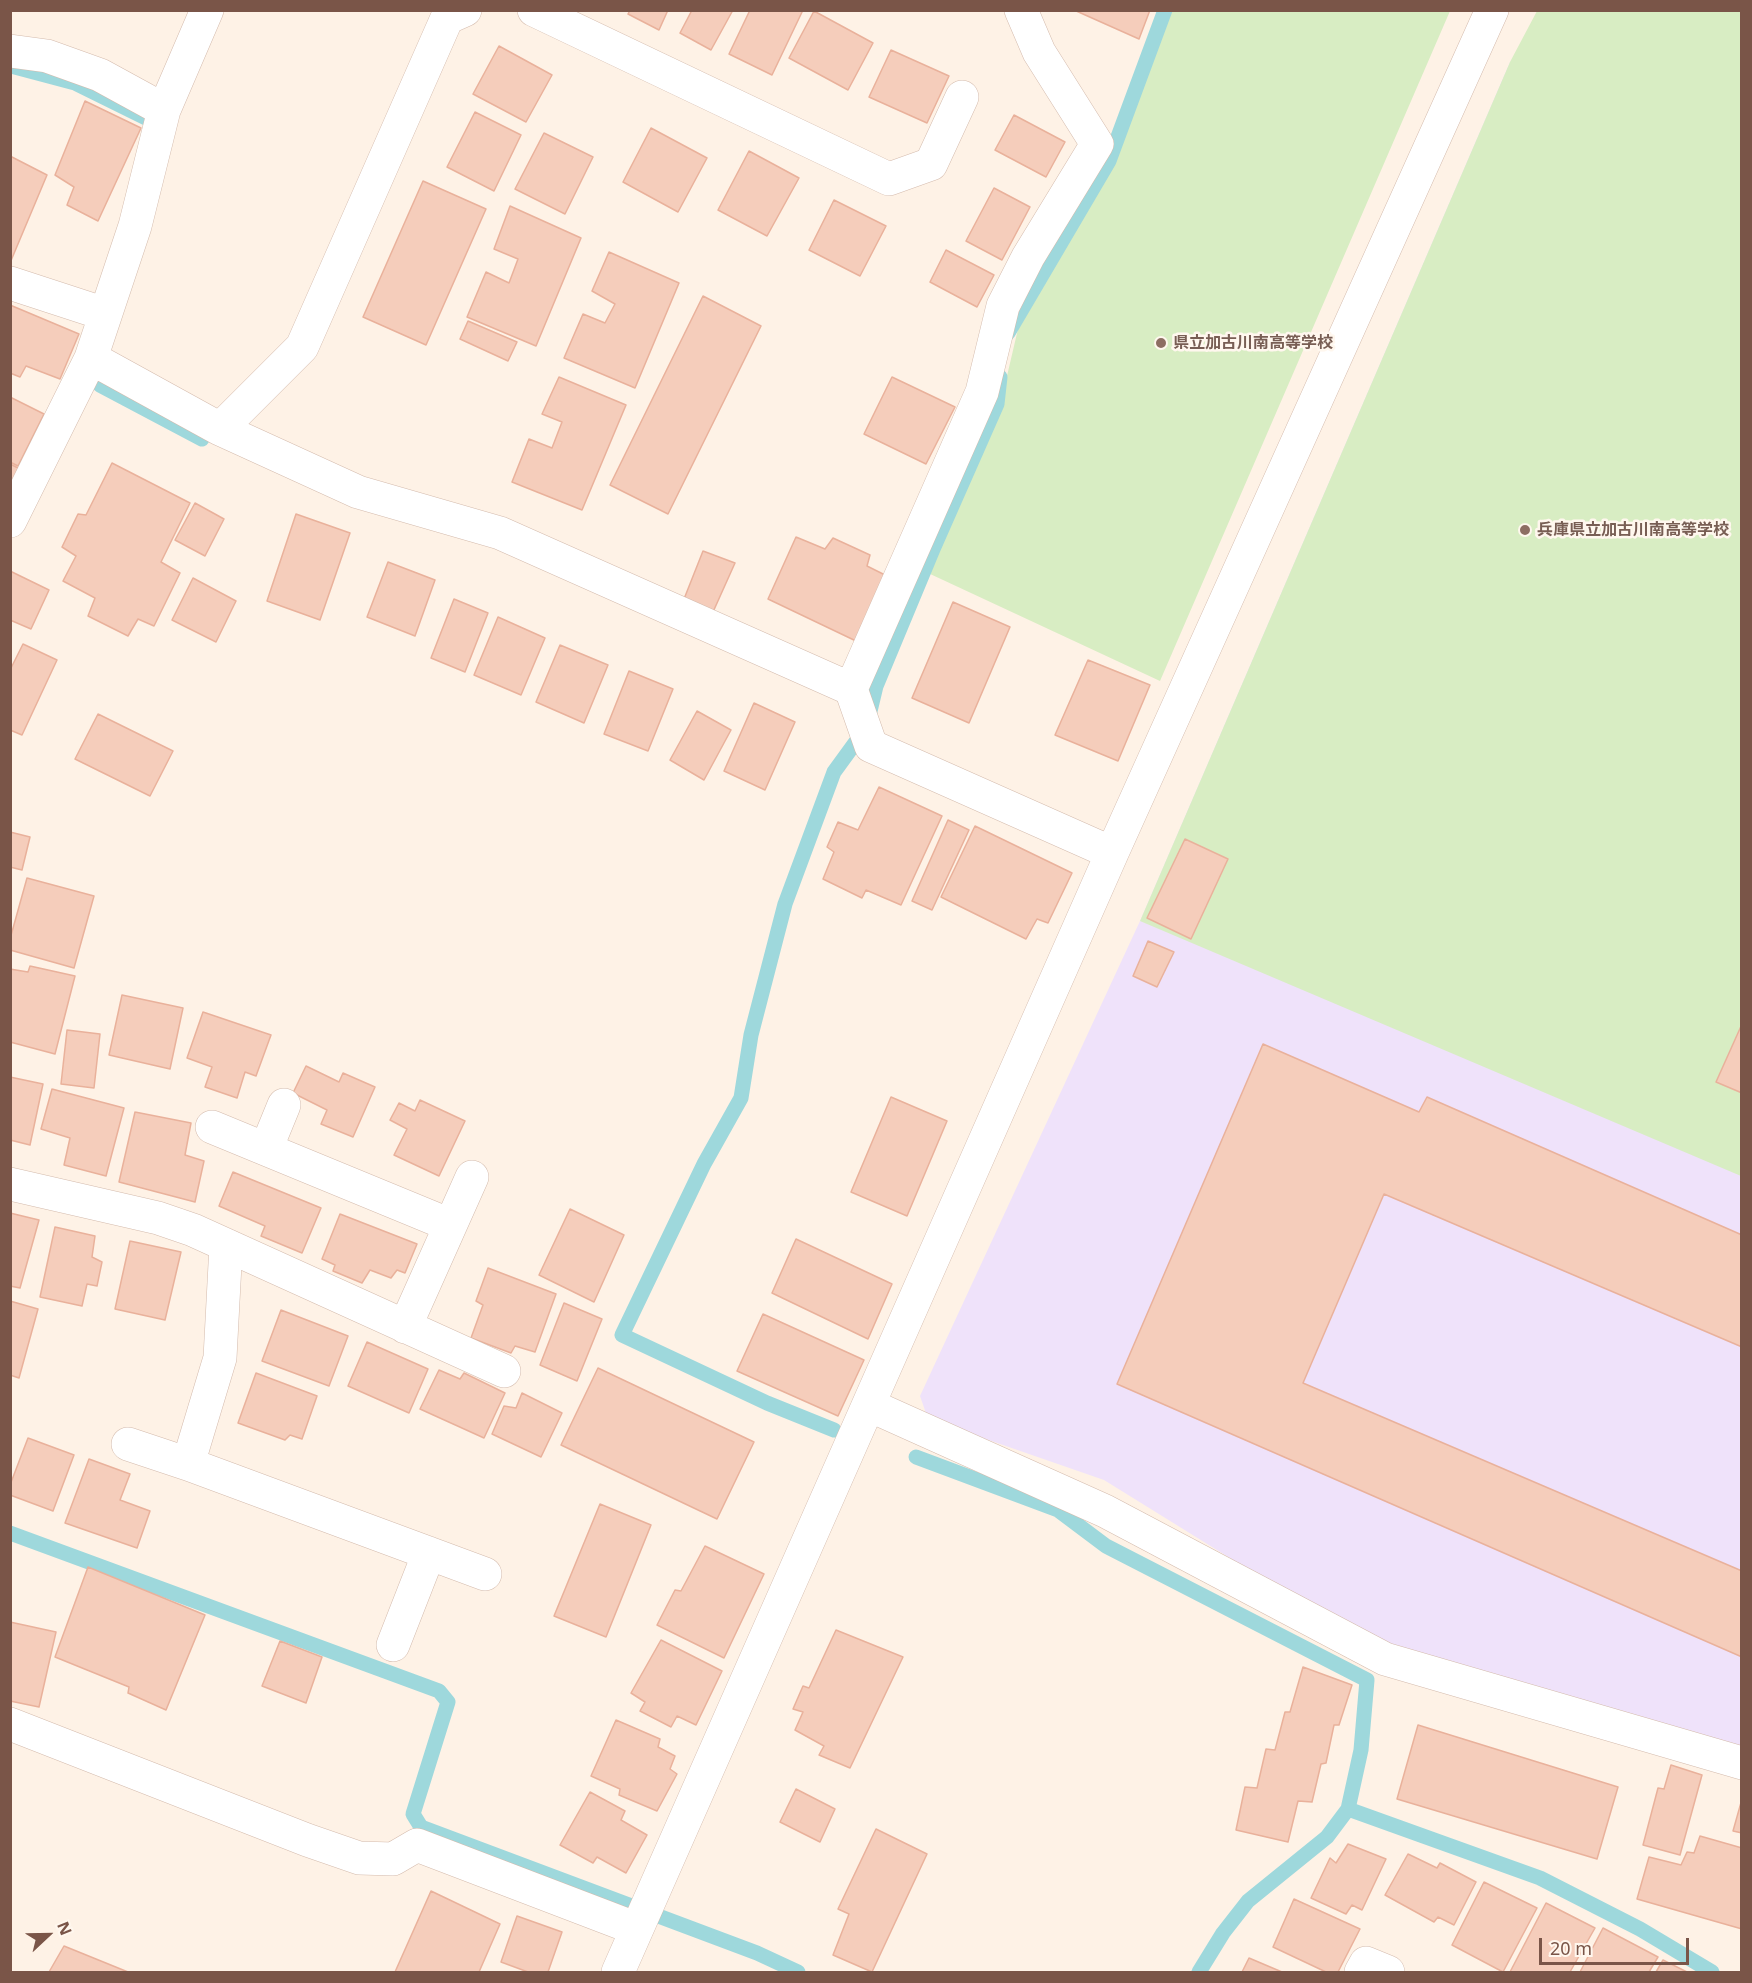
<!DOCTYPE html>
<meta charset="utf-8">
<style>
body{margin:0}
#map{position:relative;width:1752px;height:1983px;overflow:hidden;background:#fef2e6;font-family:"Noto Sans",sans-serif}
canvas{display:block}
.frame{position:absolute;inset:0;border:12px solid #7a5548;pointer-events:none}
.north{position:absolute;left:18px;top:1905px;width:60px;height:60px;-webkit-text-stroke:4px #fff7ee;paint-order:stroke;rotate:68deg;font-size:16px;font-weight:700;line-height:24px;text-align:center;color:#7a5548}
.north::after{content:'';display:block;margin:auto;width:21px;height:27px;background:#7a5548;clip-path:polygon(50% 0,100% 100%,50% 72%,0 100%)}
.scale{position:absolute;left:1539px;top:1938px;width:150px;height:27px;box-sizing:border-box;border:3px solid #7a5548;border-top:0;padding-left:8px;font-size:18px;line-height:21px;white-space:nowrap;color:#7a5548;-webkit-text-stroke:4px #fff7ee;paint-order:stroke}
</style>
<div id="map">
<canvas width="1752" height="1983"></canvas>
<div class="frame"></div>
<div class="north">N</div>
<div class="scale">20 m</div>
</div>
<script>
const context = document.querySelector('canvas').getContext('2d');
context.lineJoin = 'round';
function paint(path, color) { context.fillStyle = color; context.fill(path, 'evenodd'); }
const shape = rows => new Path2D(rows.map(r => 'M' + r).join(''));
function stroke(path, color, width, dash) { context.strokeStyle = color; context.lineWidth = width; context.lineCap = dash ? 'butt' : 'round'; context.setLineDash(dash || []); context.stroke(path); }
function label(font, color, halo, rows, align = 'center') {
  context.font = font + ' "Noto Sans","Noto Sans JP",sans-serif'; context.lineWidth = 5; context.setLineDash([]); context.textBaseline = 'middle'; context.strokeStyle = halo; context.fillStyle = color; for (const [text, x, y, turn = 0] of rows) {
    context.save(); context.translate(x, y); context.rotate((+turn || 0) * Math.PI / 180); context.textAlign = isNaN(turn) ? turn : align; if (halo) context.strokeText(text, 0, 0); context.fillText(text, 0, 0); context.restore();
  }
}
paint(shape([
 [1510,62,1741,140,1741,1751,1446,1664,1371,1637,1275,1586,1104,1480,928,1419,920,1396,1140,921]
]), '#efe2fa');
paint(shape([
 [1170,11,1450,11,1160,681,928,573,999,410,1018,329,1108,175],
 [1537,11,1741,11,1741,1176,1140,921,1510,62]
]), '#d8edc3');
stroke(shape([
 [11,66,75,83,148,119],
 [1008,333,1109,161,1165,10],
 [100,385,202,439],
 [834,1430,767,1403,622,1335,704,1164,741,1098,751,1035,785,904,834,772,866,728,876,686,933,549,997,404,1000,377],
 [916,1457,1058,1510,1106,1546,1367,1680,1361,1750,1348,1809,1327,1837,1248,1901,1223,1933,1199,1972],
 [10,1533,439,1691,448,1702,413,1814,421,1827,757,1953,798,1972],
 [1348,1809,1540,1878,1640,1929,1712,1972]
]), '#9ed8dc', 15);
const building = shape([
 [630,10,668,10,659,30,628,14,630,10],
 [692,10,733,10,711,50,680,33,692,10],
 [750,10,803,10,772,75,729,54,750,10],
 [1074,10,1150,10,1139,39,1074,10],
 [814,11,873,43,848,90,789,58,814,11],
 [499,46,552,75,526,122,473,94,499,46],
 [891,50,949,76,927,123,869,97,891,50],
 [85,101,141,128,98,221,67,205,74,187,55,175,85,101],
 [475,112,521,135,494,191,447,167,475,112],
 [1014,115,1065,142,1046,177,995,150,1014,115],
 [651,128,707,158,678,212,623,182,651,128],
 [544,133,593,157,565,214,515,189,544,133],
 [749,151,799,178,767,236,718,210,749,151],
 [10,156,47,175,10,263,10,156],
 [423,181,486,209,426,345,363,317,423,181],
 [994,188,1030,207,1002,260,966,241,994,188],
 [834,200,886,226,860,276,809,250,834,200],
 [510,206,581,238,536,346,467,317,486,272,509,283,518,259,494,249,510,206],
 [946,250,994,275,977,307,930,282,946,250],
 [609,252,679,283,635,388,564,358,583,314,605,323,615,304,592,291,609,252],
 [703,296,761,326,668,514,610,485,703,296],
 [10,305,79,334,60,379,26,366,20,377,10,373,10,305],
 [468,321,517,342,508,361,460,339,468,321],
 [559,377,626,405,582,510,512,482,529,439,552,448,562,422,542,414,559,377],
 [892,377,955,407,926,464,864,434,892,377],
 [10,397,44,414,18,466,10,462,10,397],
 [112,463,190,503,161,562,180,573,154,626,138,619,128,636,88,616,95,598,63,581,76,556,62,547,78,514,86,515,112,463],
 [10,464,22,470,10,493,10,464],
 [195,503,224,519,205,556,175,540,195,503],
 [296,514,350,533,320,620,267,601,296,514],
 [796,537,825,549,833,538,870,555,867,566,887,576,856,641,768,599,796,537],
 [703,551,735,563,713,612,684,599,703,551],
 [388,562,435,580,415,636,367,617,388,562],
 [10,571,49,590,31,629,10,620,10,571],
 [193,578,236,601,216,642,172,620,193,578],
 [454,599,488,613,465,672,431,658,454,599],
 [953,602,1010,627,969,723,912,698,953,602],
 [498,617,545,638,521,695,474,675,498,617],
 [23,644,57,660,22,735,10,730,10,670,23,644],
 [560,645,608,665,584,723,536,702,560,645],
 [1088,660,1150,685,1118,761,1055,735,1088,660],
 [629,671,673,689,648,751,604,734,629,671],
 [754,703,795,722,765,790,724,771,754,703],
 [697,711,731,730,704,780,670,760,697,711],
 [98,714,173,751,150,796,75,759,98,714],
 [879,787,942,816,901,905,866,890,862,898,823,879,834,852,827,847,838,822,858,830,879,787],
 [948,820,969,830,932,910,912,901,948,820],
 [975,826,1072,873,1048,923,1037,919,1026,939,941,897,975,826],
 [10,832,30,837,22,870,10,867,10,832],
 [1185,839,1228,859,1191,939,1147,918,1185,839],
 [27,878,94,896,74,968,10,950,10,939,27,878],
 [1148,941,1174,952,1157,987,1133,976,1148,941],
 [30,966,75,976,55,1054,10,1042,10,969,28,972,30,966],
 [122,995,183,1008,170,1069,109,1055,122,995],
 [203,1012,271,1035,256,1076,245,1072,237,1098,205,1087,212,1067,187,1058,203,1012],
 [1742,1024,1742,1093,1716,1082,1742,1024],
 [67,1030,100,1034,94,1088,61,1084,67,1030],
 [1263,1044,1419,1112,1427,1097,1742,1235,1742,1347,1384,1194,1303,1383,1742,1571,1742,1657,1117,1384,1263,1044],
 [306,1066,339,1082,343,1073,375,1087,353,1137,321,1124,327,1110,293,1093,306,1066],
 [10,1077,43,1084,30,1145,10,1140,10,1077],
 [52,1089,124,1108,106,1176,64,1165,70,1138,41,1129,52,1089],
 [891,1097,947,1121,907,1216,851,1192,891,1097],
 [420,1100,465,1121,439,1176,394,1155,407,1129,390,1120,399,1103,415,1111,420,1100],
 [135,1112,191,1123,185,1155,204,1161,195,1202,119,1182,135,1112],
 [233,1172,321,1208,302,1253,261,1236,265,1226,219,1206,233,1172],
 [570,1209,624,1235,594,1302,539,1275,570,1209],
 [10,1213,39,1220,20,1288,10,1286,10,1213],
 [340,1214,417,1244,405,1273,397,1270,391,1278,370,1270,362,1283,333,1271,335,1265,322,1259,340,1214],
 [55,1227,95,1236,92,1257,102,1262,97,1286,87,1284,82,1306,40,1297,55,1227],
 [796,1239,892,1284,868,1339,772,1293,796,1239],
 [130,1241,181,1252,165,1320,115,1309,130,1241],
 [488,1268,556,1294,535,1352,515,1346,511,1353,471,1338,483,1305,476,1301,488,1268],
 [10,1301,38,1309,19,1378,10,1375,10,1301],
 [564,1303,602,1319,577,1381,540,1365,564,1303],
 [281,1310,348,1336,329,1386,262,1361,281,1310],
 [763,1314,864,1360,838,1416,737,1371,763,1314],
 [367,1342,428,1369,409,1413,348,1386,367,1342],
 [598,1368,754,1442,717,1519,561,1445,598,1368],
 [439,1370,460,1379,464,1373,505,1393,484,1438,420,1409,439,1370],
 [256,1373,317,1396,302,1439,290,1435,285,1440,238,1423,256,1373],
 [522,1393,562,1413,541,1457,492,1434,504,1406,516,1408,522,1393],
 [28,1438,74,1455,53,1511,10,1495,10,1485,28,1438],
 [89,1459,130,1474,120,1500,150,1511,137,1548,65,1523,89,1459],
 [600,1504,651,1525,606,1637,554,1616,600,1504],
 [705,1546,764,1574,724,1658,657,1625,675,1590,681,1591,705,1546],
 [88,1567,205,1615,166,1710,128,1693,129,1687,55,1657,88,1567],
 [10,1622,56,1632,39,1707,10,1701,10,1622],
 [836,1630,903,1657,850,1768,819,1755,824,1746,795,1730,803,1712,793,1709,803,1686,809,1688,836,1630],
 [661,1640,722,1671,696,1725,677,1716,671,1727,640,1711,645,1702,631,1693,661,1640],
 [280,1641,322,1657,306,1703,262,1686,280,1641],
 [1303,1667,1352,1685,1339,1725,1334,1725,1326,1763,1321,1764,1312,1802,1298,1801,1288,1842,1236,1830,1245,1787,1257,1788,1266,1749,1275,1750,1285,1712,1290,1712,1303,1667],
 [616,1720,660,1739,658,1747,675,1756,670,1769,677,1774,657,1811,619,1795,620,1789,591,1776,616,1720],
 [1418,1725,1618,1787,1597,1859,1397,1799,1418,1725],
 [1671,1765,1702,1775,1680,1855,1643,1845,1658,1788,1664,1789,1671,1765],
 [796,1789,835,1809,820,1842,780,1822,796,1789],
 [590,1792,625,1811,621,1820,647,1835,626,1873,597,1857,593,1863,560,1845,590,1792],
 [1742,1799,1742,1833,1733,1831,1742,1799],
 [876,1829,927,1854,872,1972,833,1955,849,1914,838,1909,876,1829],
 [1700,1836,1742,1848,1742,1929,1637,1899,1649,1857,1681,1865,1687,1852,1694,1853,1700,1836],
 [1348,1844,1386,1859,1362,1910,1352,1905,1346,1914,1311,1898,1330,1858,1336,1863,1348,1844],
 [1408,1854,1437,1868,1440,1863,1476,1882,1454,1925,1438,1917,1434,1922,1385,1895,1408,1854],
 [1484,1882,1537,1908,1503,1972,1452,1945,1484,1882],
 [431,1891,500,1924,479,1972,395,1972,431,1891],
 [1294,1899,1360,1929,1338,1972,1326,1972,1273,1947,1294,1899],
 [1546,1903,1595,1928,1570,1972,1510,1972,1546,1903],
 [517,1916,562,1932,548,1972,528,1972,501,1962,517,1916],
 [1603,1928,1658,1957,1649,1972,1580,1972,1603,1928],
 [64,1946,128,1972,49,1972,64,1946],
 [1249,1958,1282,1972,1242,1972,1249,1958],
 [1663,1960,1687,1972,1656,1972,1663,1960]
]);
paint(building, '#f5cdbb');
stroke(building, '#e9b19b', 1.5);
const minor = shape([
 [534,10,889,179,931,164,962,97],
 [1021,10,1039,52,1097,144,1028,257,1003,306,982,392,851,689,871,746,1112,853],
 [10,51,47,56,100,75,164,110],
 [10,283,105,314],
 [91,358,220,429,358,492,500,533,851,689],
 [220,429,302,347,447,18,465,10],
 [10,521,91,358,135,226,164,110,207,10],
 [212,1127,450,1225],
 [266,1149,284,1105],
 [10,1184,158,1218,193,1230,504,1371],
 [405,1327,472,1177],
 [869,1405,1105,1511,1385,1659,1742,1763],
 [128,1444,188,1464,485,1574],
 [188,1464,220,1358,226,1245],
 [393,1645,429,1553],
 [10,1724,307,1840,359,1858,393,1859,417,1845,637,1929],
 [618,1972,1112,853,1492,10],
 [1361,1972,1366,1963,1388,1972]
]);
stroke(minor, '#d4bbad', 34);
stroke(minor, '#fff', 33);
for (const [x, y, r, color] of [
 [1161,343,6,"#8d6e63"],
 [1525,530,6,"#8d6e63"]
]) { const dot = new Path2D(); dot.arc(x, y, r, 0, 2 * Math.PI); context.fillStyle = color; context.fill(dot); stroke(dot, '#fff7ee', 2); }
label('bold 16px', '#785e54', '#fff7ee', [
 ["県立加古川南高等学校",1173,343],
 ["兵庫県立加古川南高等学校",1537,530]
], 'left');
</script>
